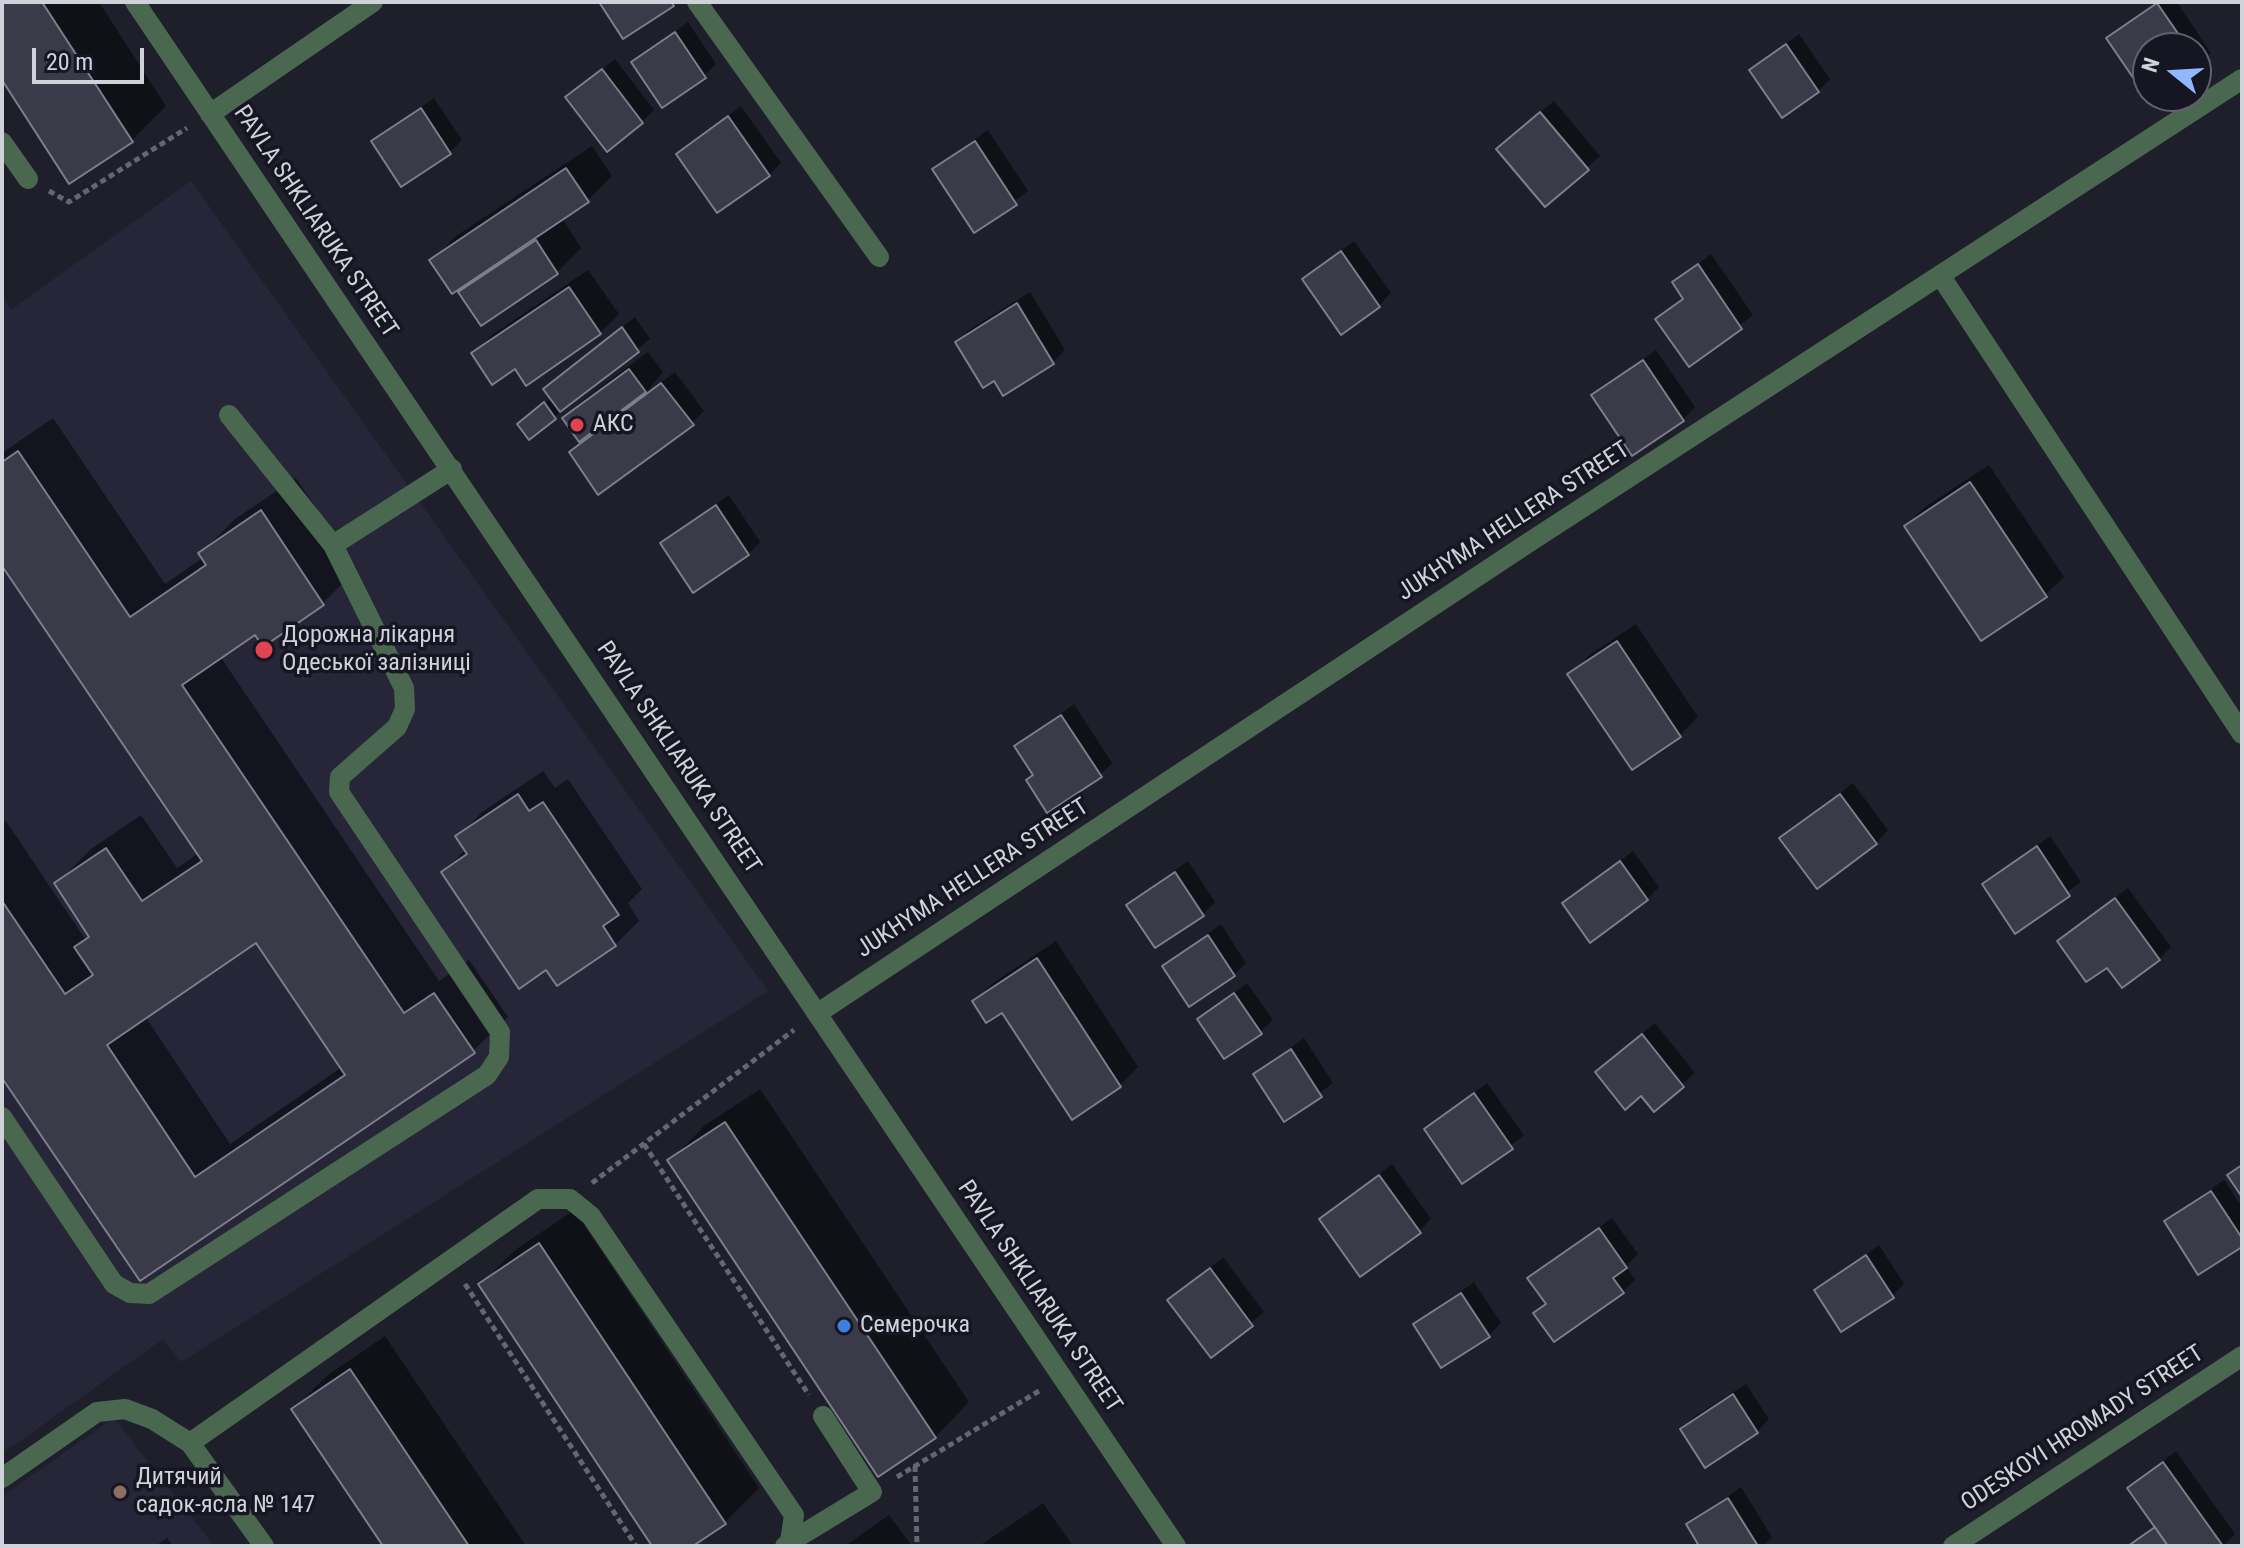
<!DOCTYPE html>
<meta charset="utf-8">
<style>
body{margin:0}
#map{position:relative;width:2244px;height:1548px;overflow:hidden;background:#1f1f2c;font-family:"Roboto Condensed",sans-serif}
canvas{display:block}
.frame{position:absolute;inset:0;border:4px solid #d1d1da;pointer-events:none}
.north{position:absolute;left:2132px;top:32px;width:80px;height:80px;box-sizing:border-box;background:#161522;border:2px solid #61606c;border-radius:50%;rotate:288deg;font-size:22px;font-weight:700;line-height:32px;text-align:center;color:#d1d1da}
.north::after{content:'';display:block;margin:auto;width:28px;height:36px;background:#91b8fd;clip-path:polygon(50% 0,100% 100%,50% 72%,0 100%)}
.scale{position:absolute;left:32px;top:48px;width:112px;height:36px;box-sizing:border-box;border:4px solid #d1d1da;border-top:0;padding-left:10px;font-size:24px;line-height:28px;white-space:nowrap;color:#d1d1da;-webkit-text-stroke:6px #161522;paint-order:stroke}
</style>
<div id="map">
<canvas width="2244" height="1548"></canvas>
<div class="frame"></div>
<div class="north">N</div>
<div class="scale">20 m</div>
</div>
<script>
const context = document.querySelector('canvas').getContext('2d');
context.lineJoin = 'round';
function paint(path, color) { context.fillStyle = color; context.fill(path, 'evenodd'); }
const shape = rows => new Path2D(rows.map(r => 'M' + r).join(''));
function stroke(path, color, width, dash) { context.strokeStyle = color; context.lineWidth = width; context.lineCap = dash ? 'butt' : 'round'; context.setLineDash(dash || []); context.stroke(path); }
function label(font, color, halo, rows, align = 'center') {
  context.font = font + ' "Roboto Condensed",sans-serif'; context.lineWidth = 7; context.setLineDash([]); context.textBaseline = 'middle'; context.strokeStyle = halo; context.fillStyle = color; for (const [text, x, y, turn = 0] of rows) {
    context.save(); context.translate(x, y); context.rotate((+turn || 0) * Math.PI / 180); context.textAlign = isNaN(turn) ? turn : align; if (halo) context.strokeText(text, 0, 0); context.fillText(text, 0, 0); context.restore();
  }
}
paint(shape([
 [191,181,768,991,181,1362,163,1339,2,1454,2,297,12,309],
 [114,1418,214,1546,2,1546,2,1496]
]), '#272639');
paint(shape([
 [2,2,99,2,166,106,132,140,69,181,2,77],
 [2156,2,2177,2,2211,53,2196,67,2196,48,2148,48,2148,96,2153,96,2149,99,2109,38],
 [688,22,716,64,704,76,634,63],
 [1799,34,1830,79,1818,91,1751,70],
 [615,59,654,110,642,122,568,97],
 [434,98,462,140,450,152,373,142],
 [1554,101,1600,156,1545,205,1510,137],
 [741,106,781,163,769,175,678,154],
 [988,130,1028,191,975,230,935,169],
 [592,146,612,176,588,200,562,218,581,248,557,272,481,323,461,293,474,279,432,261,456,236],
 [1354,241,1391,293,1379,306,1304,279],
 [1711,254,1753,315,1689,364,1657,319,1684,297,1674,282],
 [588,270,619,314,600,333,515,367,474,354,492,335],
 [1030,292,1065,350,1053,362,1004,393,995,379,957,342,969,330],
 [635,317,650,339,530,437,525,419,551,398,545,389],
 [1656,350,1695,407,1682,420,1594,395],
 [648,352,663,372,644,395,675,372,704,411,692,423,572,452,589,435,564,418,583,400],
 [53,418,165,584,204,557,201,553,235,519,296,478,357,569,323,603,255,632,220,656,439,981,469,960,508,1017,473,1051,140,1278,2,1074,2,824,6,821,85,939,90,934,56,884,91,849,141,815,177,868,199,853,2,562,2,453],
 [256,940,342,1067,230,1144,145,1016],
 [1989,465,2064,577,2045,595,1906,526,1925,507],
 [729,495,760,542,748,554,662,543],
 [1636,624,1698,717,1680,735,1570,675,1588,656],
 [1074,704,1112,763,1100,775,1035,774,1017,746],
 [543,771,555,788,568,779,642,889,628,903,639,921,615,945,547,968,444,872,466,849,458,837,482,812],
 [1853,783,1888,830,1876,843,1782,838],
 [2050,836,2081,882,2015,931,1984,884],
 [1633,851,1659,887,1647,899,1564,904],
 [1188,861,1215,902,1203,914,1128,905],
 [2128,888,2171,947,2159,959,2107,965,2059,941],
 [1221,924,1246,963,1234,975,1164,966],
 [1056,941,1138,1067,1119,1086,1002,1010,974,1001,993,983],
 [1247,983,1273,1020,1260,1032,1199,1019],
 [1655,1023,1695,1073,1654,1109,1610,1060],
 [1304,1038,1333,1083,1285,1119,1255,1074],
 [1487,1083,1524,1135,1463,1182,1426,1129],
 [760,1089,969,1402,935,1437,670,1161,704,1126],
 [1392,1164,1431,1219,1419,1231,1321,1219],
 [2224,1180,2242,1207,2242,1245,2167,1221],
 [574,1210,759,1488,725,1522,690,1546,655,1546,481,1284,515,1250],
 [1612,1218,1638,1254,1626,1266,1635,1280,1623,1292,1536,1313,1547,1302,1530,1278],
 [1879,1245,1904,1284,1892,1296,1816,1290],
 [1223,1257,1264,1312,1211,1355,1170,1301],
 [1474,1282,1501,1323,1489,1335,1416,1324],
 [385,1336,526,1546,385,1546,293,1409,328,1375],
 [1746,1384,1769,1419,1757,1432,1682,1429,1694,1417],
 [2176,1451,2235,1534,2223,1546,2129,1546,2156,1525,2129,1488],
 [1741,1487,1772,1537,1763,1546,1702,1546,1688,1525],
 [1043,1503,1073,1546,981,1546,982,1544],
 [889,1515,912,1546,845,1546],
 [167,1538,173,1546,155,1546]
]), '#0007');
const building = shape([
 [2,2,42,2,133,142,69,184,2,80,2,2],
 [599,2,671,2,674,6,623,39,599,2],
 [2157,3,2188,48,2148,48,2148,96,2157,96,2149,101,2106,38,2157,3],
 [675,32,706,78,662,108,631,62,675,32],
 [1786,44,1819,92,1782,118,1749,70,1786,44],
 [602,69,643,123,607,152,565,97,602,69],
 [421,108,451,154,401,187,371,141,421,108],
 [1540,112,1589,170,1545,207,1496,149,1540,112],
 [728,116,770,176,717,213,676,154,728,116],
 [975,141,1017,205,974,233,932,169,975,141],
 [566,168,589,202,452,294,429,260,566,168],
 [536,240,558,274,481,326,458,292,536,240],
 [1341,251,1380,307,1341,335,1302,279,1341,251],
 [1698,264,1742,329,1689,367,1655,319,1683,299,1672,282,1698,264],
 [569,287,601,334,526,386,515,369,492,385,471,353,569,287],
 [1017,303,1054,364,1003,396,994,381,983,388,955,342,1017,303],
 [622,327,639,352,560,412,543,389,622,327],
 [1643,360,1684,421,1632,456,1591,395,1643,360],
 [629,369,646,392,579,442,562,418,629,369],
 [661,383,694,425,598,495,569,452,661,383],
 [544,402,556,419,529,440,517,424,544,402],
 [18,451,130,617,206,565,198,553,261,510,324,605,263,647,255,635,182,685,404,1013,434,993,475,1053,140,1281,2,1078,2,901,65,994,93,975,74,947,89,937,54,883,106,848,142,901,202,861,2,566,2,462,18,451],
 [256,943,345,1075,195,1177,107,1045,256,943],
 [1970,482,2047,597,1981,641,1904,526,1970,482],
 [716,505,749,555,693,593,660,543,716,505],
 [1617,641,1681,737,1632,770,1567,674,1617,641],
 [1061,715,1102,777,1047,813,1026,780,1033,775,1014,746,1061,715],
 [518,794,529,811,543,802,619,915,603,926,616,946,557,986,546,970,519,989,441,872,467,854,455,836,518,794],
 [1840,794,1877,844,1817,889,1779,838,1840,794],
 [2037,846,2070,896,2015,934,1982,884,2037,846],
 [1620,861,1648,900,1590,943,1562,903,1620,861],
 [1175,872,1204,916,1155,948,1126,905,1175,872],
 [2115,898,2160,960,2122,988,2107,968,2086,982,2057,941,2115,898],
 [1208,935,1235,976,1189,1007,1162,966,1208,935],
 [1037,958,1121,1087,1072,1120,1002,1013,986,1023,972,1001,1037,958],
 [1234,993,1262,1034,1224,1059,1197,1019,1234,993],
 [1642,1034,1684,1087,1654,1112,1641,1096,1625,1110,1595,1072,1642,1034],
 [1291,1049,1322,1097,1284,1122,1253,1074,1291,1049],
 [1474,1093,1513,1149,1462,1184,1424,1129,1474,1093],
 [725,1122,936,1438,878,1477,667,1160,725,1122],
 [2242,1165,2242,1197,2227,1175,2242,1165],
 [1379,1175,1421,1233,1360,1277,1319,1219,1379,1175],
 [2211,1191,2242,1238,2242,1247,2198,1275,2164,1221,2211,1191],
 [1599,1228,1627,1268,1613,1278,1624,1293,1554,1342,1533,1313,1546,1304,1527,1278,1599,1228],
 [539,1243,726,1524,693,1546,652,1546,478,1284,539,1243],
 [1866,1255,1894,1298,1841,1332,1814,1290,1866,1255],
 [1210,1268,1253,1326,1211,1358,1167,1300,1210,1268],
 [1461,1293,1490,1337,1441,1368,1413,1324,1461,1293],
 [350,1369,469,1546,383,1546,291,1409,350,1369],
 [1733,1394,1758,1433,1705,1468,1680,1429,1733,1394],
 [2163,1462,2223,1546,2168,1546,2127,1488,2163,1462],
 [1728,1498,1758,1546,1699,1546,1686,1524,1728,1498],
 [2155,1527,2168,1546,2128,1546,2155,1527]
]);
paint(building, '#3b3a49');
stroke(building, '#7e7e8e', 2);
stroke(shape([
 [49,191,69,202,187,128],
 [644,1144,809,1395],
 [592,1183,794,1030],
 [465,1284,636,1546],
 [915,1466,917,1546],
 [897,1477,1039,1391]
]), '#666671', 5, [6, 4]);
stroke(shape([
 [135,2,1176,1546],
 [697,2,879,257],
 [210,114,373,2],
 [2,142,28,179],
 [1940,275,2242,734],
 [333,545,452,469],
 [818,1013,1528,543,2242,79],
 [2,1117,114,1284,130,1293,149,1294,487,1075,499,1057,500,1032,339,792,340,777,397,727,405,709,404,688,333,545,229,415],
 [190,1443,538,1199,570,1199,591,1216,794,1515,790,1542,785,1546],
 [2,1478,97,1412,125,1409,152,1419,190,1443,264,1546],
 [790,1542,872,1492,823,1416],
 [1953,1546,2242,1356]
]), '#4a6850', 20);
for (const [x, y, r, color] of [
 [577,425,8,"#e0444e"],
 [264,650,10,"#e0444e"],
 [844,1326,8,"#3f7fe0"],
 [120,1492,8,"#8d6e63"]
]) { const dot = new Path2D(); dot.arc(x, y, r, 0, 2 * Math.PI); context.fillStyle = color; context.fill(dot); stroke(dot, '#161522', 3); }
label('24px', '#d1d1da', '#161522', [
 ["PAVLA SHKLIARUKA STREET",315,222,56],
 ["JUKHYMA HELLERA STREET",1514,522,-33],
 ["PAVLA SHKLIARUKA STREET",678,758,56],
 ["JUKHYMA HELLERA STREET",973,879,-33],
 ["PAVLA SHKLIARUKA STREET",1039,1297,56],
 ["ODESKOYI HROMADY STREET",2083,1429,-33]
]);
label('24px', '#d1d1da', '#161522', [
 ["АКС",593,425],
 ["Дорожна лікарня",282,636],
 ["Одеської залізниці",282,664],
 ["Семерочка",860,1326],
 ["Дитячий",136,1478],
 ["садок-ясла № 147",136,1506]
], 'left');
</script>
